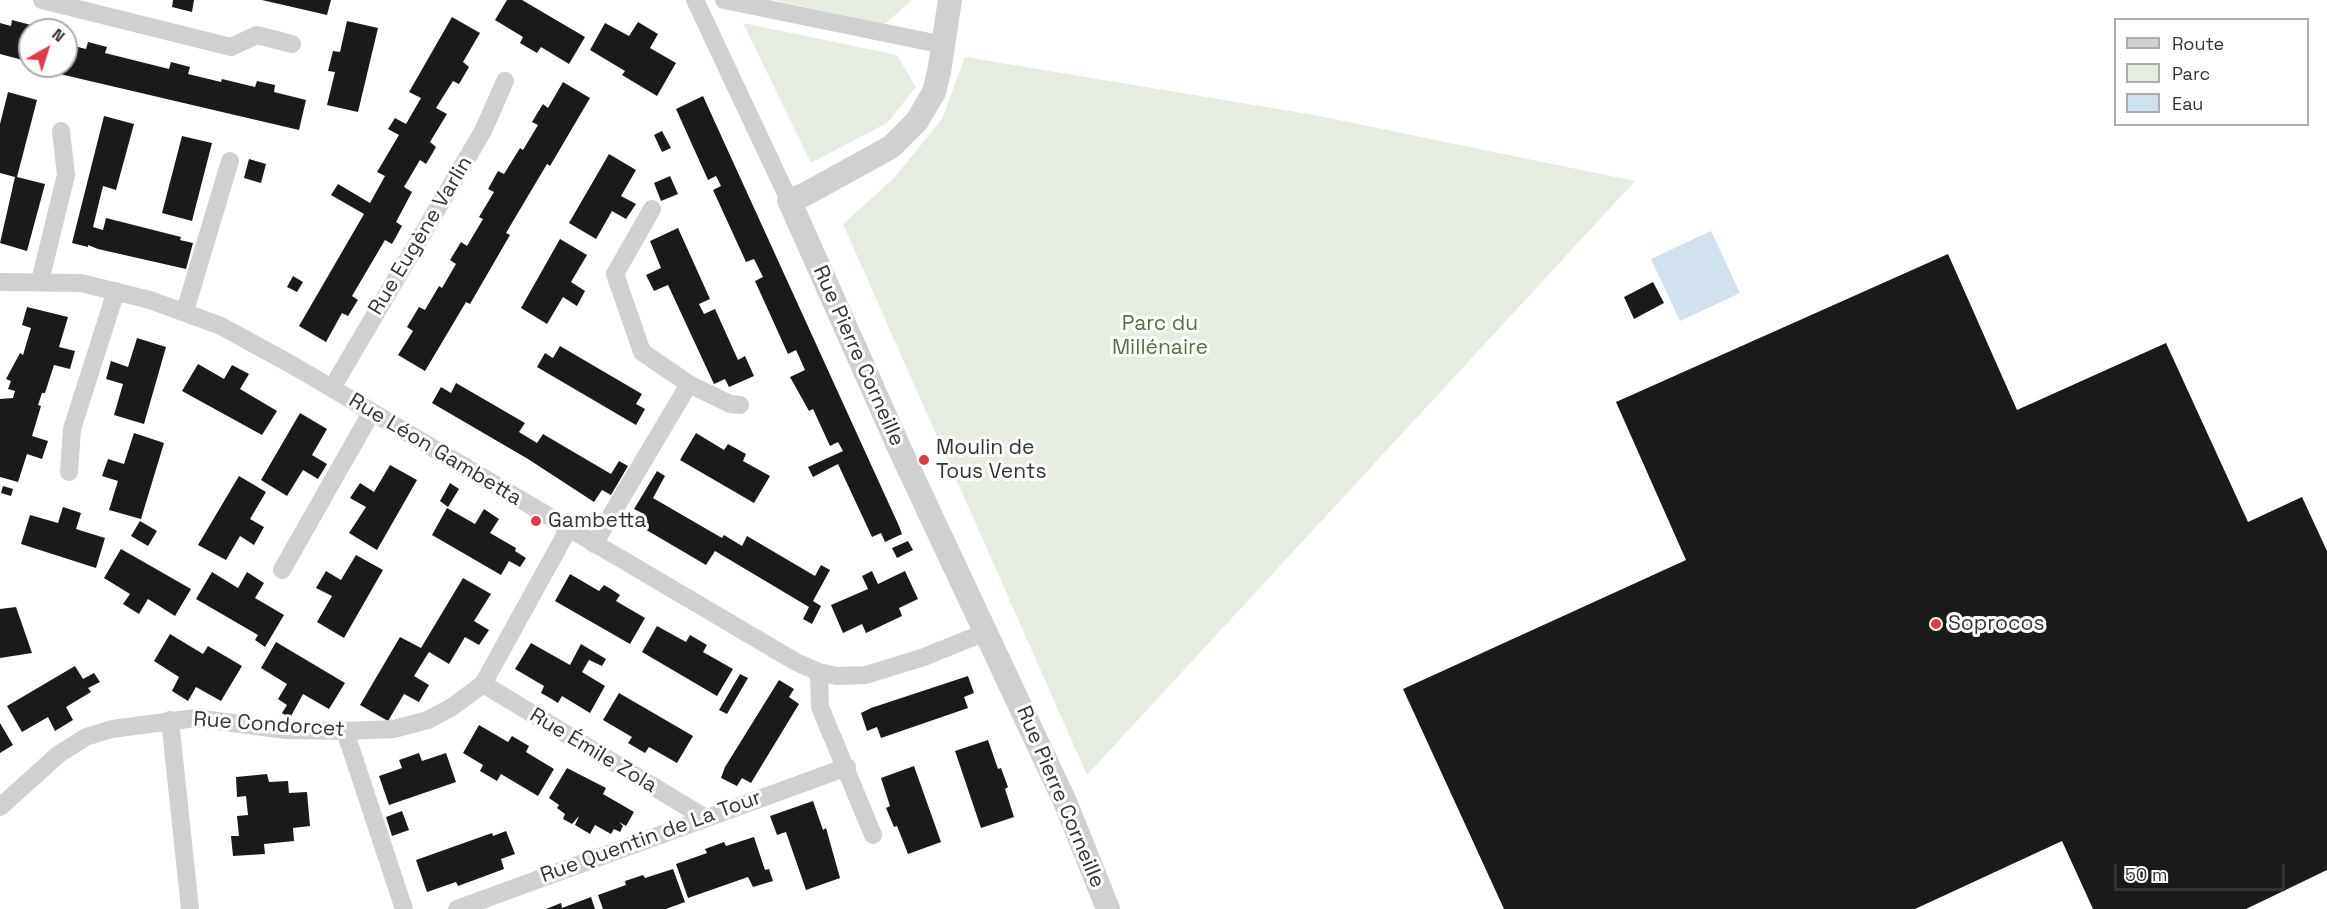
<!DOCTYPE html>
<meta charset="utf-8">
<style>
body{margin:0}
#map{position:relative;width:2327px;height:909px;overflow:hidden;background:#fff;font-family:"Space Grotesk",sans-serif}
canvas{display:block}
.legend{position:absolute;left:2114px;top:18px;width:195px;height:108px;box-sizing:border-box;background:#fff;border:2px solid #adadad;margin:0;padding:8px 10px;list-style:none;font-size:18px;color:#333}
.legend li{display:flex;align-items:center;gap:12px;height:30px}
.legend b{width:30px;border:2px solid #adadad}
.north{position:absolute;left:18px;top:18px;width:60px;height:60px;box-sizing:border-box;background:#fff;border:2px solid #adadad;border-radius:50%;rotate:39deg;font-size:16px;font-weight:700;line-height:24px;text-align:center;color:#333}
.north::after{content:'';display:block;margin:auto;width:21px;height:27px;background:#e63946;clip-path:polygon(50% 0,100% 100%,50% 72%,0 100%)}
.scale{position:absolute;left:2114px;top:864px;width:171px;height:27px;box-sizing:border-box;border:3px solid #333;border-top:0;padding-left:8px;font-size:18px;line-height:21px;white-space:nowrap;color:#333;-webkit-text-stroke:4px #fff;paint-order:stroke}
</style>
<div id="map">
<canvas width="2327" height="909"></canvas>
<ul class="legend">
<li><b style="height:8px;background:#d0d0d0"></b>Route</li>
<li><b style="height:16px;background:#e6ecdf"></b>Parc</li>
<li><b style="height:16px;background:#cfe2ee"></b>Eau</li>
</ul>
<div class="north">N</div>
<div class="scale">50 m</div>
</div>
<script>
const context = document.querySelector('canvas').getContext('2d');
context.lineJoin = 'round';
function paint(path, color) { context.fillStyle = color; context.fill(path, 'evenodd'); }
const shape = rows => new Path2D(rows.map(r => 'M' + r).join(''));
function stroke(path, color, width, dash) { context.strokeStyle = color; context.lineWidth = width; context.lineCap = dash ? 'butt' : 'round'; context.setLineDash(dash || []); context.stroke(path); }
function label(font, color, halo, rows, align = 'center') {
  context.font = font + ' "Space Grotesk",sans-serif'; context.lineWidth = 6; context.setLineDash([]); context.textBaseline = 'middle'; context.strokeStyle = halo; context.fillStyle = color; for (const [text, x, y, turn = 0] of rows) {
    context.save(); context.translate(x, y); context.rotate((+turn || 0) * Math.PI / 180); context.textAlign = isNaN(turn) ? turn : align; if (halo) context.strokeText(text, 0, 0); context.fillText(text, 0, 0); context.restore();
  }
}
paint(shape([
 [773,0,912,0,885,24],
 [743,23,897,55,916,87,887,123,811,163],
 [965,57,1314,115,1635,181,1087,775,843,224,894,178,942,119]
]), '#e6ecdf');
paint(shape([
 [1711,231,1740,293,1680,321,1651,259]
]), '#cfe2ee');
paint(shape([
 [173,0,194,0,192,12,172,7],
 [262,0,331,0,327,15],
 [507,0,522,0,585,37,569,64,541,47,537,53,520,43,523,37,495,20],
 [452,17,480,33,463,62,469,67,459,84,453,81,436,108,447,114,430,142,436,147,432,154,426,164,420,160,404,187,412,192,396,222,402,226,392,244,385,240,352,296,358,300,348,316,342,313,326,342,299,326,364,214,331,195,338,184,370,203,385,176,377,172,399,135,388,129,395,118,406,124,421,98,409,92],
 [12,20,31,25,30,62,0,54,0,23,11,26],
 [347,21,378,28,358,112,327,105,335,72,328,71,333,51,340,52],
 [638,22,658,34,650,48,676,63,657,96,622,75,625,71,590,50,605,23,629,36],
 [88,42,107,47,105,53,169,69,171,62,190,67,188,74,221,82,222,79,255,87,257,81,275,85,274,92,306,100,299,130,47,71,48,66,66,66,66,44,86,49],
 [563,82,590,98,550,166,547,164,506,233,510,235,470,304,466,302,425,371,398,355,413,331,407,327,419,307,425,310,439,286,442,288,456,264,450,260,461,242,467,246,483,219,479,217,494,192,488,189,498,171,504,174,520,148,523,150,538,125,532,122,538,112,543,104,548,108],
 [8,92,37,100,17,177,45,184,27,251,0,243,15,177,0,173,0,124],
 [703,96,899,526,902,534,885,542,881,533,872,537,838,464,813,477,808,467,843,451,838,442,830,446,813,409,809,411,790,377,805,370,796,350,788,354,755,281,763,277,754,259,746,262,713,190,721,186,716,176,708,180,676,109],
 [104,116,134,124,116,190,103,186,93,227,103,230,106,218,181,237,180,240,193,243,186,269,98,249,88,245,88,247,72,243],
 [662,131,671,148,662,152,654,135],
 [182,136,212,143,192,221,162,213],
 [609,154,636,170,621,196,636,204,626,219,612,211,596,239,569,223],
 [249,159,266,164,261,183,244,178],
 [670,176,678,194,661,201,654,183],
 [678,228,710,299,699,304,704,314,715,309,738,360,745,356,754,376,729,387,725,379,714,384,668,285,654,291,646,275,661,268,650,241],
 [560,239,587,255,571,282,585,291,577,306,563,297,547,324,521,308],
 [1948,254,2017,410,2166,343,2248,522,2302,497,2327,551,2327,870,2246,909,2093,909,2062,841,1915,909,1504,909,1403,689,1686,560,1616,402],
 [293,276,303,282,297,292,287,287],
 [1653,282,1664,303,1634,319,1624,297],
 [27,307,68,317,59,347,75,351,70,369,54,365,45,393,42,393,38,405,41,406,32,436,48,441,42,459,27,454,18,482,0,477,0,399,13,398,15,391,8,389,11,381,6,379,20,353,23,355,31,328,22,325],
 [137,338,166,347,144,424,114,415,123,384,106,379,111,361,128,367],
 [560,346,642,394,636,404,645,409,636,425,537,367,545,353,553,358],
 [198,364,224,379,232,365,249,374,240,389,277,411,262,435,182,391],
 [456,383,525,423,519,432,537,443,543,434,611,474,619,461,628,466,611,495,602,490,594,502,528,459,432,403,441,387,451,393],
 [300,413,327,429,312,455,327,464,318,479,303,470,287,496,261,480],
 [134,433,164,443,141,519,109,510,118,481,102,476,108,459,124,464],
 [696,433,724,450,728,444,746,454,743,461,770,476,754,503,680,460],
 [390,465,417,480,377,550,349,533,366,507,350,498,360,483,374,492],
 [657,471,665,476,653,498,722,538,724,535,742,546,747,536,815,576,821,565,830,570,813,601,821,606,812,624,803,619,809,607,715,551,706,565,638,525,644,514,634,509],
 [239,476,266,492,250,519,264,527,254,545,240,536,226,560,198,545],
 [450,483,459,489,448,507,440,501],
 [3,486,13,489,11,496,1,493],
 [63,507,81,513,76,529,105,538,96,568,21,544,30,515,58,523],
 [447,508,475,524,484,509,499,519,490,533,516,548,515,551,526,558,520,567,509,561,501,575,432,535],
 [140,521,157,531,148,546,131,536],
 [908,541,913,550,897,558,892,548],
 [121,549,191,589,175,616,148,599,139,614,123,604,130,594,104,578],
 [356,555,383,570,344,638,317,622,332,596,316,588,326,571,341,580],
 [872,571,878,584,905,571,918,599,899,608,902,616,866,633,862,624,843,633,831,605,868,589,862,576],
 [212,572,238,588,247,572,264,583,255,598,284,615,265,647,255,640,258,635,196,599],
 [570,574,599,591,604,585,611,589,620,595,616,601,645,618,630,644,555,601],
 [463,578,491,594,474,621,489,630,479,645,465,637,449,664,429,652,414,676,429,685,419,702,404,694,388,721,360,705,400,637,421,648],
 [16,607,32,653,0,658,0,609],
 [657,626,686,642,690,635,707,645,703,652,733,669,717,696,642,652],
 [170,634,203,654,208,646,242,666,221,701,196,687,188,701,172,691,179,677,154,661],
 [276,642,345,683,329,709,303,694,290,718,282,713,287,705,278,699,287,684,261,668],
 [531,643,570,665,581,644,606,659,602,666,589,660,582,672,605,686,590,713,562,696,558,703,550,698,541,693,544,686,515,669],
 [75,666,83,679,94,673,100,682,88,688,91,692,66,707,73,720,55,731,48,717,22,732,7,706],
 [740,674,748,678,727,714,719,710],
 [968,676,974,693,964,697,968,708,881,738,877,727,867,731,861,713,871,708],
 [779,680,794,689,789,697,799,704,751,783,742,778,737,786,721,778,725,767],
 [619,693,693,736,677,763,649,747,645,753,628,743,632,737,603,720],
 [0,723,13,745,0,753],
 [479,725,508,742,512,736,529,746,526,752,554,769,538,796,501,774,497,781,480,771,483,765,463,753],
 [988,740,998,769,1001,768,1008,787,1005,789,1014,817,981,828,955,751],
 [419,753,422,761,446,753,456,782,389,805,379,776,402,768,399,760],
 [914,766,941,842,908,854,897,826,894,827,886,808,890,806,881,778],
 [567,768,606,788,603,794,634,812,626,826,619,822,623,826,620,832,614,829,611,834,595,825,590,834,575,825,579,816,572,824,563,819,565,814,557,808,559,805,549,798],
 [267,774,269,782,288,781,289,793,307,792,310,826,293,828,294,841,264,844,265,854,233,856,231,836,239,836,237,816,248,815,246,796,237,797,236,777],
 [813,801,823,830,826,828,840,878,806,890,786,832,777,835,770,816],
 [402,811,409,830,392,836,386,817],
 [506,831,515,854,501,859,504,869,458,886,456,882,427,892,416,860,492,833,493,836],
 [754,837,765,870,769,869,773,881,753,887,748,877,688,898,676,864,707,853,705,849,724,842,726,846],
 [673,869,685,902,666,909,603,909,598,895,626,885,625,881,643,875,645,878],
 [591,897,595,909,546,909,561,903,562,908]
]), '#1a1a1a');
stroke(shape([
 [42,0,231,47,257,35,292,44],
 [695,0,789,200],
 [724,0,944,45],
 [40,281,66,175,61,131],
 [0,282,81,283,150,300,221,326,294,366,796,662,819,672,837,676,866,675,924,657,986,632],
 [185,311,230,161],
 [689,384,730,404,740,405],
 [332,388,483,131,505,81],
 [69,472,72,429,116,291],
 [594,544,689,384,642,352,615,274,652,209],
 [282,570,371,413],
 [819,672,820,707,873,835],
 [483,684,704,817],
 [170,720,190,909],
 [345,731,404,909],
 [0,807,59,754,86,737,112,729,195,718,286,730,345,731,394,729,428,720,452,707,483,684,569,528],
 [457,909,847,767]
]), '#d0d0d0', 18);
stroke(shape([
 [950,0,939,72,934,92,917,121,891,147,802,196,789,200,902,454,1066,804,1108,909]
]), '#d0d0d0', 24);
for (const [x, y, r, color] of [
 [924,460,6,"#e63946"],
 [536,521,6,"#e63946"],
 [1936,624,6,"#e63946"]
]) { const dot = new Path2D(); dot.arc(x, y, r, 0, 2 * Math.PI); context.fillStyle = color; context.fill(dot); stroke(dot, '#fff', 2); }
label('21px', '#333', '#fff', [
 ["Rue Eugène Varlin",421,236,-59],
 ["Rue Pierre Corneille",858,356,66],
 ["Rue Léon Gambetta",435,450,31],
 ["Rue Condorcet",269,725,4],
 ["Rue Émile Zola",593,751,31],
 ["Rue Pierre Corneille",1060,797,67],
 ["Rue Quentin de La Tour",651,837,-20]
]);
label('21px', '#56703f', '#fff', [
 ["Parc du",1160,324],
 ["Millénaire",1160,348]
]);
label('21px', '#333', '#fff', [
 ["Moulin de",936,448],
 ["Tous Vents",936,472],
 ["Gambetta",548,521],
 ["Soprocos",1948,624]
], 'left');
</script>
